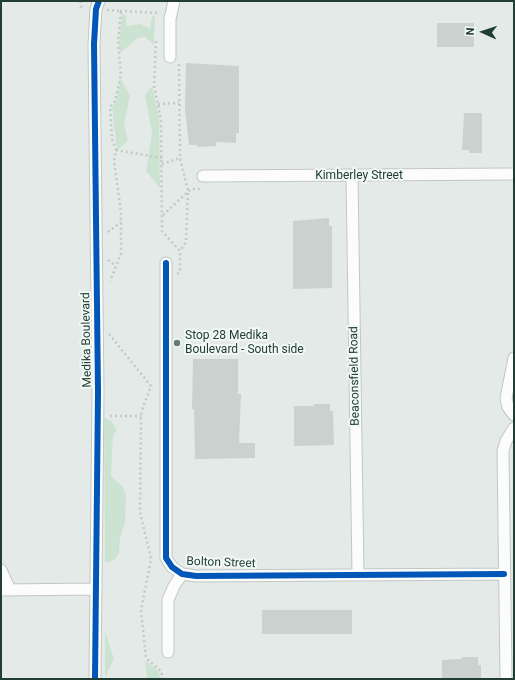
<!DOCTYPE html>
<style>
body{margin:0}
#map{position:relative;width:515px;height:680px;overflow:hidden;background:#e4eae7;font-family:Roboto,sans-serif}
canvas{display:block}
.frame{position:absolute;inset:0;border:2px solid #223d33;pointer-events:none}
.north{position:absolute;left:463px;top:12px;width:40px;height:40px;-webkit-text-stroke:3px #f2f9f5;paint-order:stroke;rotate:273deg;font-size:11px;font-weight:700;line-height:16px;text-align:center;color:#223d33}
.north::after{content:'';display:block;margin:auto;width:14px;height:18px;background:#223d33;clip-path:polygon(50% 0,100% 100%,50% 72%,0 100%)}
</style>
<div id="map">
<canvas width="515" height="680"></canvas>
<div class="frame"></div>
<div class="north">N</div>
</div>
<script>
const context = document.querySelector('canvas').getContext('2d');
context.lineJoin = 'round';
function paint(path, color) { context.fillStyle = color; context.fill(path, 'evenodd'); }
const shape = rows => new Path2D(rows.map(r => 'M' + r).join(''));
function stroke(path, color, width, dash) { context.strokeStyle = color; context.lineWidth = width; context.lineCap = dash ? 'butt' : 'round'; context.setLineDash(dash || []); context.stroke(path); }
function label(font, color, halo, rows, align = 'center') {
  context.font = font + ' Roboto,sans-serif'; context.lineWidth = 4; context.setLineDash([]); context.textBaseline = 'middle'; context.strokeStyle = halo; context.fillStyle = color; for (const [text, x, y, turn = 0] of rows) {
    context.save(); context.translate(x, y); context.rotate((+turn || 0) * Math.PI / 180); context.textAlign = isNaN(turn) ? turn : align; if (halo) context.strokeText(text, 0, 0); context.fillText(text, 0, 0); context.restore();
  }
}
paint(shape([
 [122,14,126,15,126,26,140,24,150,28,152,16,155,17,154,45,145,37,138,38,120,53,119,42],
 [121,79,130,96,124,124,128,141,117,150,112,107,116,101],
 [152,86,159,118,160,188,146,171,152,133,145,95],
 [104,417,111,421,117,430,113,436,111,476,122,486,126,495,125,522,120,538,119,553,114,560,105,563],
 [105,631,114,659,105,677],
 [145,660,158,671,161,679,147,679]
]), '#cde3d2');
paint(shape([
 [437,23,474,23,474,47,437,47],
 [186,63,239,66,239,133,236,133,236,143,216,142,216,146,197,147,197,145,189,145,185,109],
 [464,113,482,113,482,153,469,153,469,150,462,150],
 [329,218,329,226,332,226,332,288,293,289,293,221],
 [193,359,238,359,238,394,241,394,239,443,255,443,255,458,195,459,194,409,192,409],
 [314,404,330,404,330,411,333,411,334,445,294,446,294,406,314,406],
 [262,610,352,610,352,634,262,634],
 [462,657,478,657,478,665,481,665,481,678,442,678,442,660,462,659]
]), '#cbd1ce');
const minor = shape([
 [170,57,170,19,174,1],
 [203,176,514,174],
 [352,176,358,575],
 [166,263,166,558,172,567,182,574,196,576,504,574],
 [514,358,506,398,508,407,514,415],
 [1,570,10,590],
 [1,590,96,589],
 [168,652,168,600,174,586,182,574],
 [95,679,98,392,94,44,96,9,99,1],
 [506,679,503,451,506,441,514,428]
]);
stroke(minor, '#c1c7c4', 13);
stroke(shape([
 [80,1,82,9,84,9],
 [107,10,121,11,118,41,121,75,115,101,110,107,112,139,116,150,114,161,121,212,121,254,110,281],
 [120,11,158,13],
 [156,41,154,86,161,120,162,231,180,251,180,272,177,274],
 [179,64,180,158,188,191,186,242,180,251],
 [158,104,179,103],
 [116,150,162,158],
 [162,164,180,158],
 [163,215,191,189,201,189],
 [108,232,121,222],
 [108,260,116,266],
 [109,334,151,386,142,410,141,416,140,512,151,559,141,610,146,658,161,671,163,679],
 [110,416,141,416]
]), '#c1cac5', 2.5, [2, 3]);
stroke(minor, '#fbfcfb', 11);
stroke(shape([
 [166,263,166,558,172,567,182,574,196,576,504,574],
 [95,679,98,392,94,44,96,9,99,1]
]), '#0057b8', 6);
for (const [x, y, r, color] of [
 [177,343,4,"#667a72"]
]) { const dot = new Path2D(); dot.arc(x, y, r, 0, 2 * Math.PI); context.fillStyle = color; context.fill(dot); stroke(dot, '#f2f9f5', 1.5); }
label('12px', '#223d33', '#f2f9f5', [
 ["Kimberley Street",359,176],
 ["Medika Boulevard",87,340,-91],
 ["Beaconsfield Road",355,376,-91],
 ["Bolton Street",221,563,2]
]);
label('12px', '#223d33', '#f2f9f5', [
 ["Stop 28 Medika",185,336],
 ["Boulevard - South side",185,350]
], 'left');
</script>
